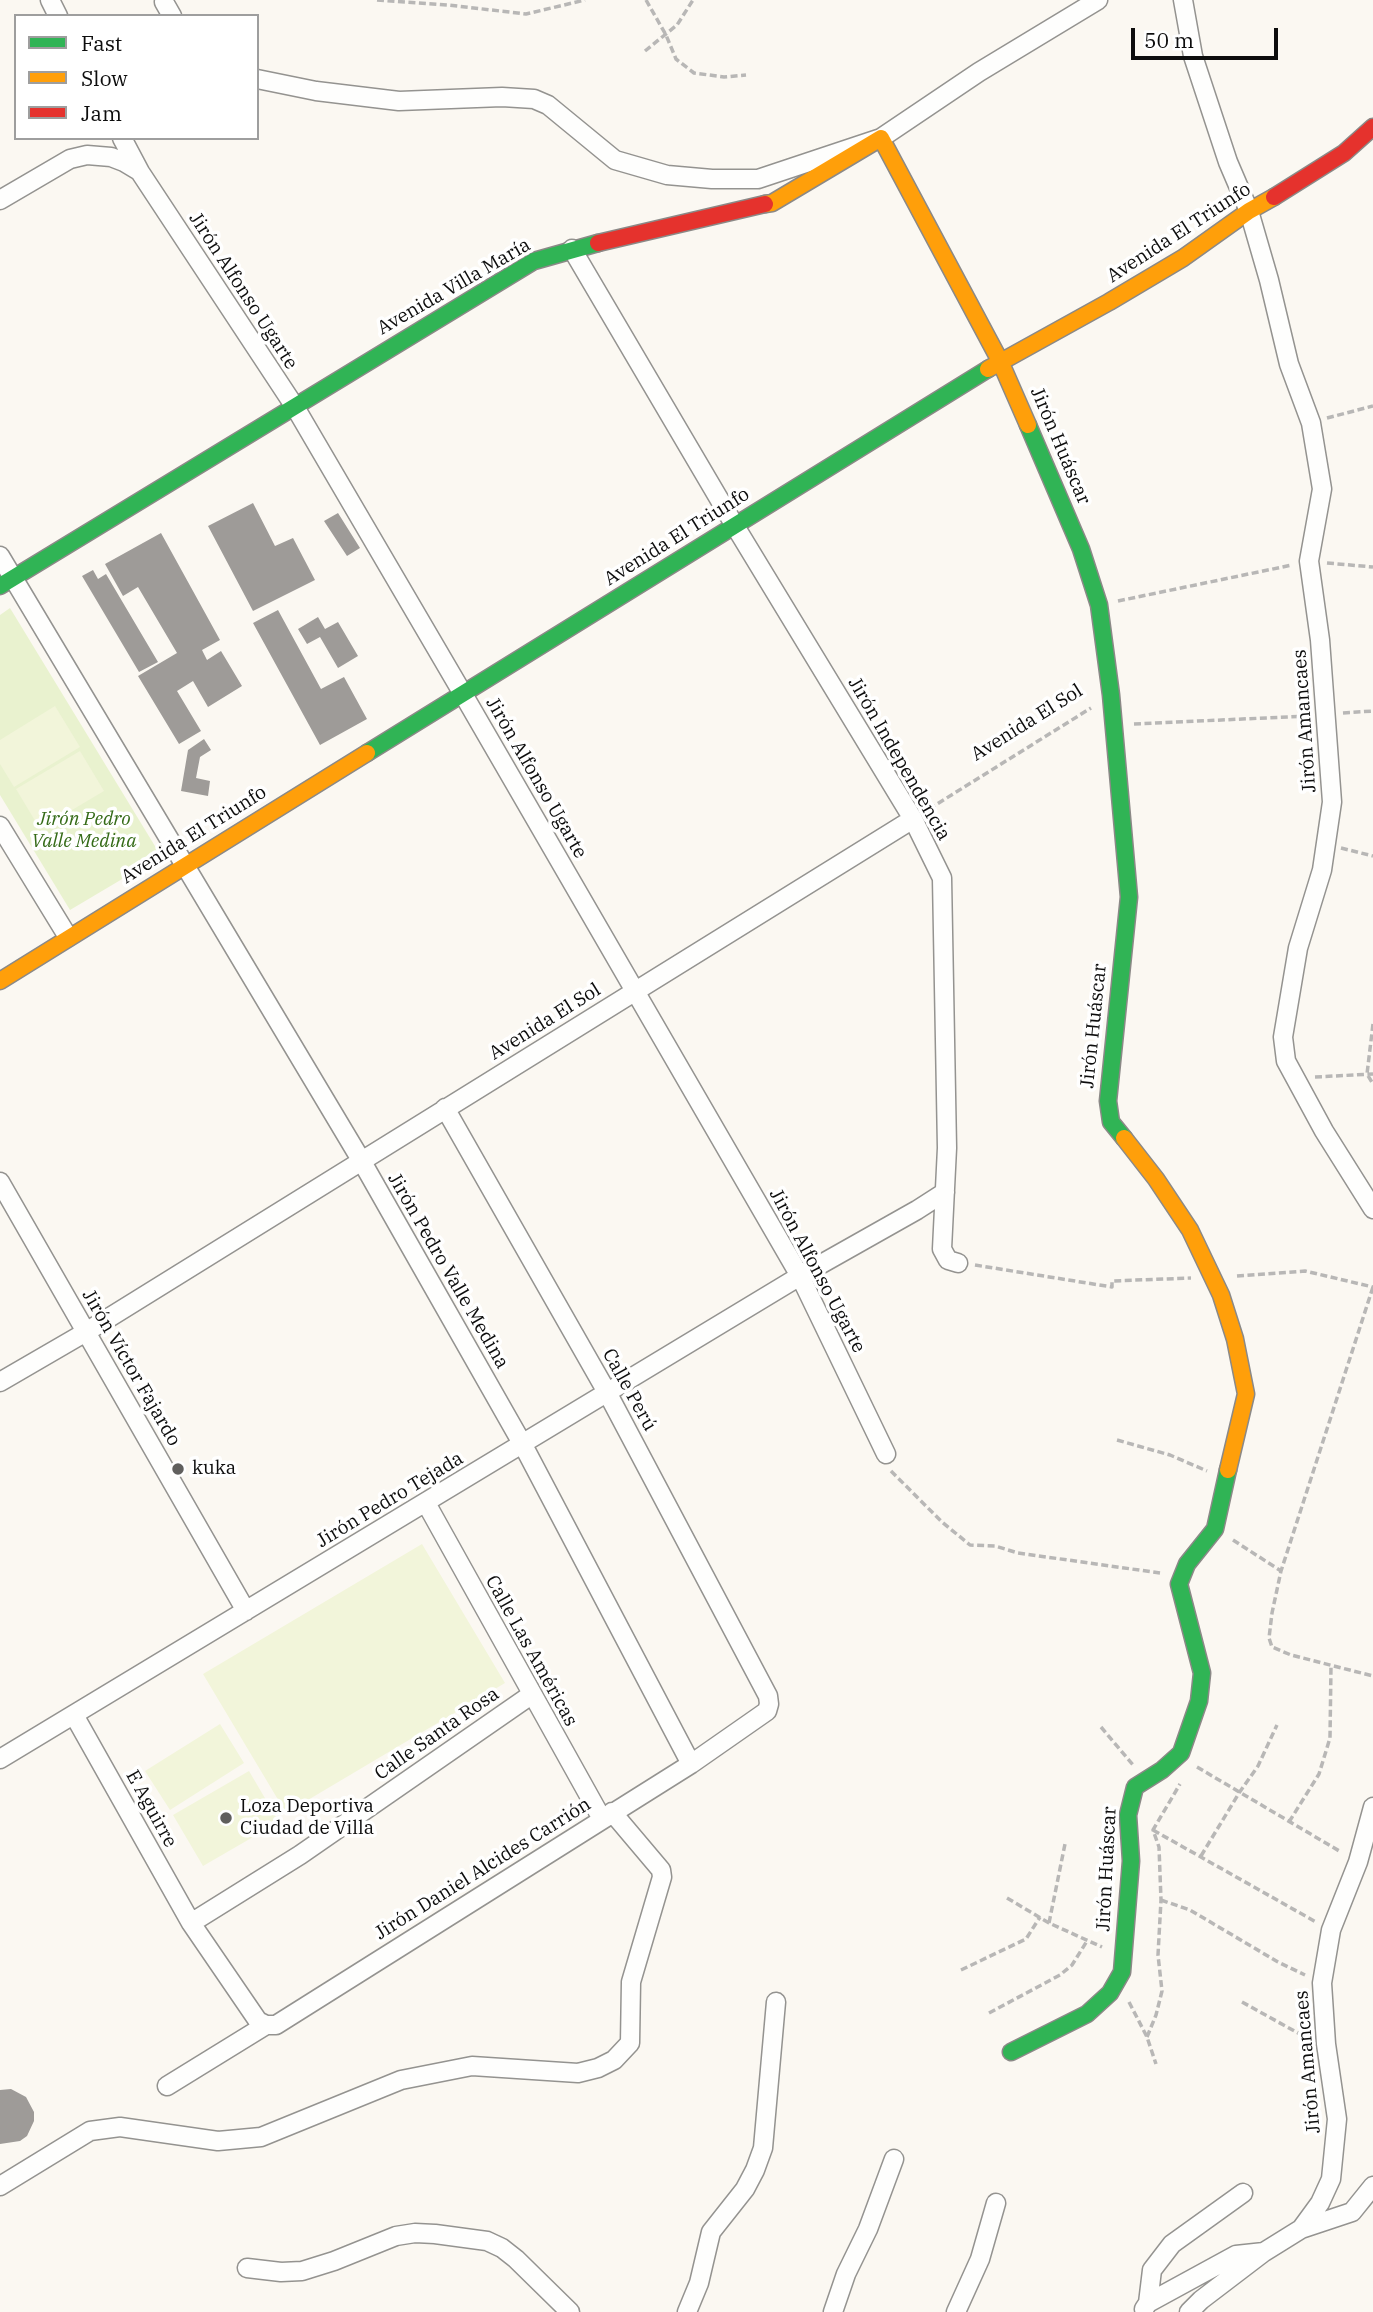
<!DOCTYPE html>
<meta charset="utf-8">
<style>
body{margin:0}
#map{position:relative;width:1373px;height:2312px;overflow:hidden;background:#fbf8f2;font-family:"IBM Plex Serif",serif}
canvas{display:block}
.legend{position:absolute;left:14px;top:14px;width:245px;height:126px;box-sizing:border-box;background:#fff;border:2px solid #9e9e9e;margin:0;padding:9px 12px;list-style:none;font-size:21px;color:#0d0d0d}
.legend li{display:flex;align-items:center;gap:14px;height:35px}
.legend b{width:35px;border:2px solid #9e9e9e}
.scale{position:absolute;left:1131px;top:28px;width:147px;height:32px;box-sizing:border-box;border:4px solid #0d0d0d;border-top:0;padding-left:9px;font-size:21px;line-height:24px;white-space:nowrap;color:#0d0d0d;-webkit-text-stroke:5px #fff;paint-order:stroke}
</style>
<div id="map">
<canvas width="1373" height="2312"></canvas>
<ul class="legend">
<li><b style="height:9px;background:#30b455"></b>Fast</li>
<li><b style="height:9px;background:#ff9f0a"></b>Slow</li>
<li><b style="height:9px;background:#e5322d"></b>Jam</li>
</ul>
<div class="scale">50 m</div>
</div>
<script>
const context = document.querySelector('canvas').getContext('2d');
context.lineJoin = 'round';
function paint(path, color) { context.fillStyle = color; context.fill(path, 'evenodd'); }
const shape = rows => new Path2D(rows.map(r => 'M' + r).join(''));
function stroke(path, color, width, dash) { context.strokeStyle = color; context.lineWidth = width; context.lineCap = dash ? 'butt' : 'round'; context.setLineDash(dash || []); context.stroke(path); }
function label(font, color, halo, rows, align = 'center') {
  context.font = font + ' "IBM Plex Serif",serif'; context.lineWidth = 7; context.setLineDash([]); context.textBaseline = 'middle'; context.strokeStyle = halo; context.fillStyle = color; for (const [text, x, y, turn = 0] of rows) {
    context.save(); context.translate(x, y); context.rotate((+turn || 0) * Math.PI / 180); context.textAlign = isNaN(turn) ? turn : align; if (halo) context.strokeText(text, 0, 0); context.fillText(text, 0, 0); context.restore();
  }
}
paint(shape([
 [10,608,161,856,70,910,0,795,0,615]
]), '#e9f2cf');
paint(shape([
 [55,706,80,747,14,787,0,764,0,740],
 [80,751,104,791,40,829,16,789],
 [422,1544,505,1683,286,1813,203,1674],
 [220,1724,244,1763,170,1810,145,1771],
 [249,1771,279,1822,203,1866,173,1815]
]), '#f2f5da');
paint(shape([
 [253,503,275,546,293,538,315,580,253,611,208,526],
 [338,513,360,548,347,556,324,521],
 [161,533,220,640,202,650,207,660,221,651,242,686,208,707,193,681,177,691,201,731,179,744,138,676,177,653,138,587,123,596,105,564],
 [93,570,98,579,106,574,158,662,139,672,82,576],
 [278,610,321,689,344,677,367,719,320,745,253,623],
 [318,617,325,629,338,622,358,656,338,668,320,637,307,644,298,629],
 [204,739,211,750,200,757,196,778,210,781,208,796,181,791,188,750],
 [11,2089,26,2097,34,2112,34,2121,27,2136,20,2141,0,2144,0,2090]
]), '#9e9b98');
const street = shape([
 [50,0,58,16],
 [1183,0,1193,56,1228,162,1249,211,1269,280,1289,364,1311,423,1322,489,1309,561,1320,640,1332,802,1322,870,1298,948,1283,1037,1286,1061,1324,1131,1373,1209],
 [164,2,172,16],
 [257,79,316,91,399,101,502,97,534,99,548,105,615,160,667,175,712,179,758,179,881,138,979,72,1098,0],
 [122,138,140,172,295,407,463,694,800,1276,886,1454],
 [0,200,70,159,87,155,111,157,124,162,139,171],
 [572,249,735,526,913,819,942,878,947,1148,942,1249,948,1260,958,1263],
 [0,556,361,1160,523,1445,691,1764],
 [0,826,68,937],
 [0,1182,246,1611],
 [0,1382,86,1332,913,819],
 [426,1503,602,1819],
 [74,1715,191,1923,258,2021,266,2025,276,2025,691,1764,767,1711,769,1704,768,1696,608,1394,445,1108],
 [0,1759,800,1276,917,1210,945,1192],
 [191,1923,300,1855,531,1695],
 [167,2086,266,2025],
 [0,2186,90,2131,120,2127,218,2141,261,2137,401,2080,472,2066,578,2073,598,2068,614,2060,630,2043,631,1982,662,1877,661,1870,612,1812],
 [1301,2229,1320,2203,1331,2179,1337,2119,1326,2044,1322,1983,1331,1930,1358,1862,1373,1807],
 [247,2268,281,2272,302,2271,334,2261,396,2236,415,2233,435,2234,487,2241,502,2248,516,2259,570,2312],
 [1148,2303,1152,2270,1172,2244,1243,2193],
 [1144,2309,1148,2303,1236,2255,1264,2252],
 [687,2312,699,2283,711,2232,745,2189,755,2170,763,2148,776,2002],
 [833,2312,846,2274,868,2229,894,2159],
 [956,2312,980,2259,996,2203],
 [1189,2312,1201,2300,1264,2252,1301,2229,1352,2212,1373,2186]
]);
const fast = shape([
 [1028,425,1081,549,1099,605,1111,695,1129,897,1108,1101,1111,1122,1124,1138],
 [0,586,534,261,598,243],
 [367,753,988,369],
 [1011,2052,1087,2014,1110,1993,1122,1972,1131,1861,1128,1815,1135,1787,1162,1770,1181,1753,1199,1701,1202,1673,1179,1584,1187,1564,1215,1529,1228,1470]
]);
const slow = shape([
 [765,204,772,203,881,138,1000,361,1028,425],
 [988,369,1109,302,1183,258,1249,211,1274,197],
 [0,981,367,753],
 [1124,1138,1156,1179,1190,1230,1221,1295,1235,1339,1246,1394,1228,1470]
]);
const jam = shape([
 [1274,197,1344,153,1373,127],
 [598,243,765,204]
]);
stroke(street, '#949390', 21);
stroke(fast, '#8b8987', 19);
stroke(slow, '#8b8987', 19);
stroke(jam, '#8b8987', 19);
stroke(shape([
 [377,0,448,5,526,14,585,0],
 [646,0,666,35,676,59,694,73,724,77,746,75],
 [645,51,677,25,693,0],
 [1327,418,1373,406],
 [1327,563,1373,567],
 [1118,601,1292,565],
 [1343,713,1373,711],
 [1134,724,1308,716],
 [929,809,1091,708],
 [1341,848,1373,856],
 [1373,1024,1367,1074,1373,1084],
 [1315,1077,1373,1074],
 [975,1265,1112,1287,1112,1281,1191,1278],
 [1237,1276,1305,1271,1373,1287],
 [1373,1287,1281,1571,1272,1613,1269,1638,1272,1647,1291,1655,1373,1676],
 [1117,1440,1170,1455,1207,1471],
 [891,1471,942,1522,970,1545,995,1546,1018,1553,1160,1573],
 [1233,1540,1281,1571],
 [1101,1727,1133,1765],
 [1197,1767,1341,1852],
 [1289,1822,1319,1774,1330,1738,1331,1666],
 [1153,1830,1316,1922],
 [1201,1856,1239,1793,1258,1766,1277,1725],
 [1007,1898,1049,1923,1102,1947],
 [1161,1900,1190,1910,1278,1962,1305,1975],
 [1049,1923,1065,1844],
 [961,1970,1026,1939,1040,1917],
 [1129,2002,1147,2037,1156,2064],
 [1242,2002,1307,2038],
 [989,2013,1060,1975,1072,1965,1087,1941],
 [1147,2037,1156,2015,1162,1991,1158,1955,1161,1900,1159,1847,1153,1830,1180,1784]
]), '#b8b7b6', 3.5, [7, 3.5]);
stroke(street, '#fefefd', 18);
stroke(fast, '#30b455', 16);
stroke(slow, '#ff9f0a', 16);
stroke(jam, '#e5322d', 16);
for (const [x, y, r, color] of [
 [178,1469,7,"#605f5d"],
 [226,1818,7,"#605f5d"]
]) { const dot = new Path2D(); dot.arc(x, y, r, 0, 2 * Math.PI); context.fillStyle = color; context.fill(dot); stroke(dot, '#fff', 2.5); }
label('19px', '#0d0d0d', '#fff', [
 ["Avenida El Triunfo",1179,233,-33],
 ["Avenida Villa María",454,287,-30],
 ["Jirón Alfonso Ugarte",243,291,57],
 ["Jirón Huáscar",1060,446,67],
 ["Avenida El Triunfo",677,537,-32],
 ["Jirón Amancaes",1305,721,-94],
 ["Avenida El Sol",1027,723,-32],
 ["Jirón Independencia",899,759,60],
 ["Jirón Alfonso Ugarte",536,778,60],
 ["Avenida El Triunfo",194,835,-32],
 ["Avenida El Sol",545,1022,-32],
 ["Jirón Huáscar",1094,1026,-84],
 ["Jirón Pedro Valle Medina",448,1271,60],
 ["Jirón Alfonso Ugarte",817,1271,62],
 ["Jirón Víctor Fajardo",131,1368,60],
 ["Calle Perú",629,1390,61],
 ["Jirón Pedro Tejada",390,1500,-31],
 ["Calle Las Américas",531,1651,61],
 ["Calle Santa Rosa",437,1734,-35],
 ["E Aguirre",151,1809,61],
 ["Jirón Daniel Alcides Carrión",483,1869,-32],
 ["Jirón Huáscar",1107,1869,-87],
 ["Jirón Amancaes",1308,2062,-95]
]);
label('italic 19px', '#356b18', '#fff', [
 ["Jirón Pedro",84,820],
 ["Valle Medina",84,842]
]);
label('19px', '#0d0d0d', '#fff', [
 ["kuka",192,1469],
 ["Loza Deportiva",240,1807],
 ["Ciudad de Villa",240,1829]
], 'left');
</script>
